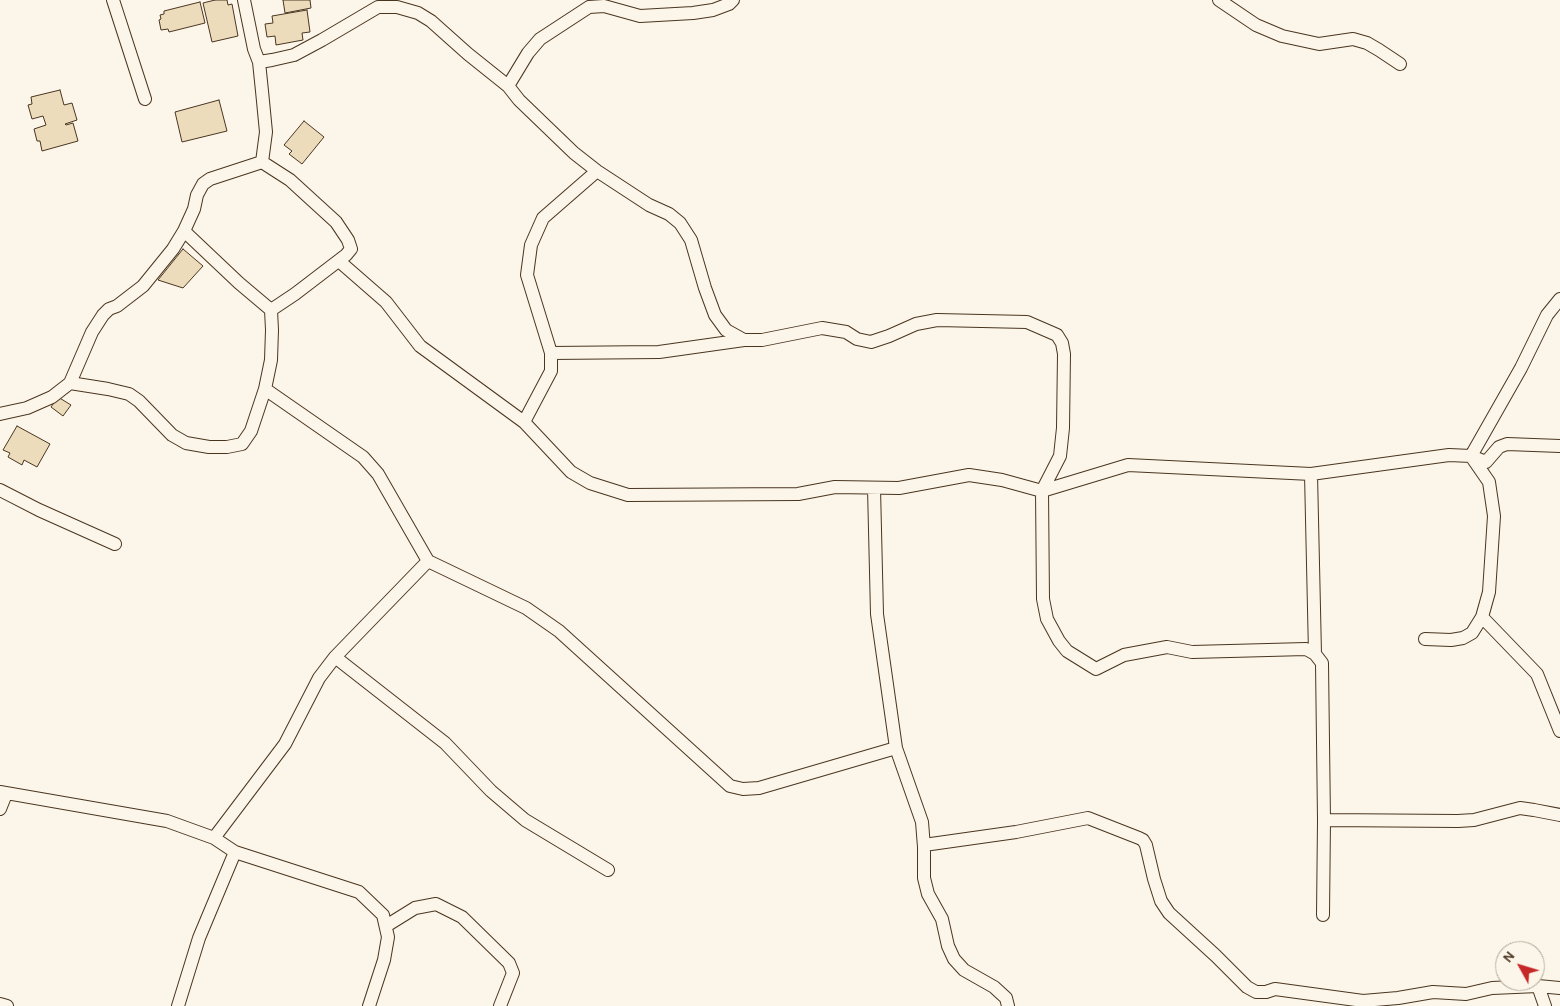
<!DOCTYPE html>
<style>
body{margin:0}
#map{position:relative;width:1560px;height:1006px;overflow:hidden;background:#fbf6e9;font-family:Karla,sans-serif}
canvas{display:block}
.north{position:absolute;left:1495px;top:941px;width:50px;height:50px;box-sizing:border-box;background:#fbf6e9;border:1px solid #b4a999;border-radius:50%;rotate:309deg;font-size:14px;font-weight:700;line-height:20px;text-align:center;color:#4a3520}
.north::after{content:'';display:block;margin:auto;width:18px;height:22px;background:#c62828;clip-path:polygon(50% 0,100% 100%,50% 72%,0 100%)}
</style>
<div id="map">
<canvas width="1560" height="1006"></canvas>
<div class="north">N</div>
</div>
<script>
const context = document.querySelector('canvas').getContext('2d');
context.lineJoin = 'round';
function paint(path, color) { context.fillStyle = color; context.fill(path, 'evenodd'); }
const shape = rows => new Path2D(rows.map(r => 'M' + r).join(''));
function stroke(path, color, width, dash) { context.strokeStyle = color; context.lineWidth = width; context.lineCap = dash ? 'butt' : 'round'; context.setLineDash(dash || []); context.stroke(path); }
const building = shape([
 [215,0,227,0,228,5,232,4,238,36,212,42,203,3,215,0],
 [283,0,310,0,311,8,285,13,283,0],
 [200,2,205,23,169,32,168,29,161,30,159,20,161,19,160,15,164,14,164,11,200,2],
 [307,10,310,32,302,33,303,40,276,45,275,36,267,37,265,24,273,23,272,16,307,10],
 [60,90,64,105,72,103,77,120,65,124,66,125,73,123,78,141,42,151,40,141,37,141,34,129,46,125,43,116,32,119,28,105,32,104,31,97,60,90],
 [219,100,227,131,182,142,175,112,219,100],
 [304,121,324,137,302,164,289,154,292,151,284,145,304,121],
 [183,249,203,266,183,288,158,280,183,249],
 [58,397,71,405,63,416,51,407,58,397],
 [17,426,50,444,37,467,24,460,22,465,8,457,10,453,3,450,17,426]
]);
paint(building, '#ecdcbc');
stroke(building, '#4a3520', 1);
const street = shape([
 [113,0,145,99],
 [244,0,254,49,259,62,262,91,266,132,262,162],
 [1219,0,1256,25,1282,36,1319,44,1353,39,1367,43,1379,50,1400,64],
 [259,62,272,60,294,55,322,40,378,7,397,7,418,13,431,21,468,54,508,86,519,100,574,153,597,171,649,205,669,214,680,223,691,240,705,288,715,315,726,330,744,340,762,340,822,328,846,332,857,339,871,342,889,336,916,324,937,320,1027,322,1057,335,1062,343,1064,354,1063,428,1060,456,1042,491,1128,465,1311,474,1449,455,1471,456,1486,462,1499,447,1507,444,1560,446],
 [508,86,528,53,540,39,589,7,604,6,640,16,693,13,713,10,729,4,733,0],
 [339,261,386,302,420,346,524,422,571,472,590,483,628,495,798,494,835,487,899,488,969,475,1002,480,1042,491,1043,599,1047,619,1059,641,1067,651,1096,669,1124,655,1167,647,1192,652,1306,649,1315,654,1322,663,1324,820,1323,915],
 [551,353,659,352,744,340],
 [70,383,108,389,129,394,139,401,172,435,186,443,209,447,227,447,242,444,251,431,265,389,271,360,272,330,271,310,239,283,184,231],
 [265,389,363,457,378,474,428,561,526,608,559,631,730,786,743,789,759,788,896,748],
 [0,414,27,408,52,397,70,383,92,332,103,315,109,309,117,306,143,286,173,249,184,231,194,209,197,195,203,184,210,179,262,162,290,180,336,222,348,240,351,249,346,255,295,294,271,310],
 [524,422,551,371,551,353,527,275,531,245,543,218,597,171],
 [1311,474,1315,654],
 [874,488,877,614,896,748,922,822,924,847,924,878,928,894,942,919,948,946,954,959,964,970,994,987,1006,998,1008,1006],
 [0,490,39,510,115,544],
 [1482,617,1537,674,1560,731],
 [1425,639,1451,640,1463,638,1472,633,1482,617,1489,592,1494,516,1489,482,1471,456,1521,368,1547,315,1560,299],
 [335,657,445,743,491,791,525,820,608,870],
 [0,792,167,821,214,838,235,852,359,892,383,915,388,937,384,960,369,1006],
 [0,809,6,794],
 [1324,820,1458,821,1474,820,1520,808,1534,810,1560,815],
 [214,838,285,744,319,678,335,657,428,561],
 [924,845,1016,832,1088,818,1139,838,1143,840,1146,845,1154,879,1161,901,1169,913,1216,956,1247,987,1256,992,1266,992,1275,989,1363,1001,1398,998,1433,992,1466,994,1492,988,1538,986,1560,988],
 [386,926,415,908,436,904,462,917,509,963,513,973,500,1006],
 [1538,986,1545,1006],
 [0,1004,7,1006],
 [178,1006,199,938,235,852]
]);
stroke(street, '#4a3520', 14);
stroke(street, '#fbf6e9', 12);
</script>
